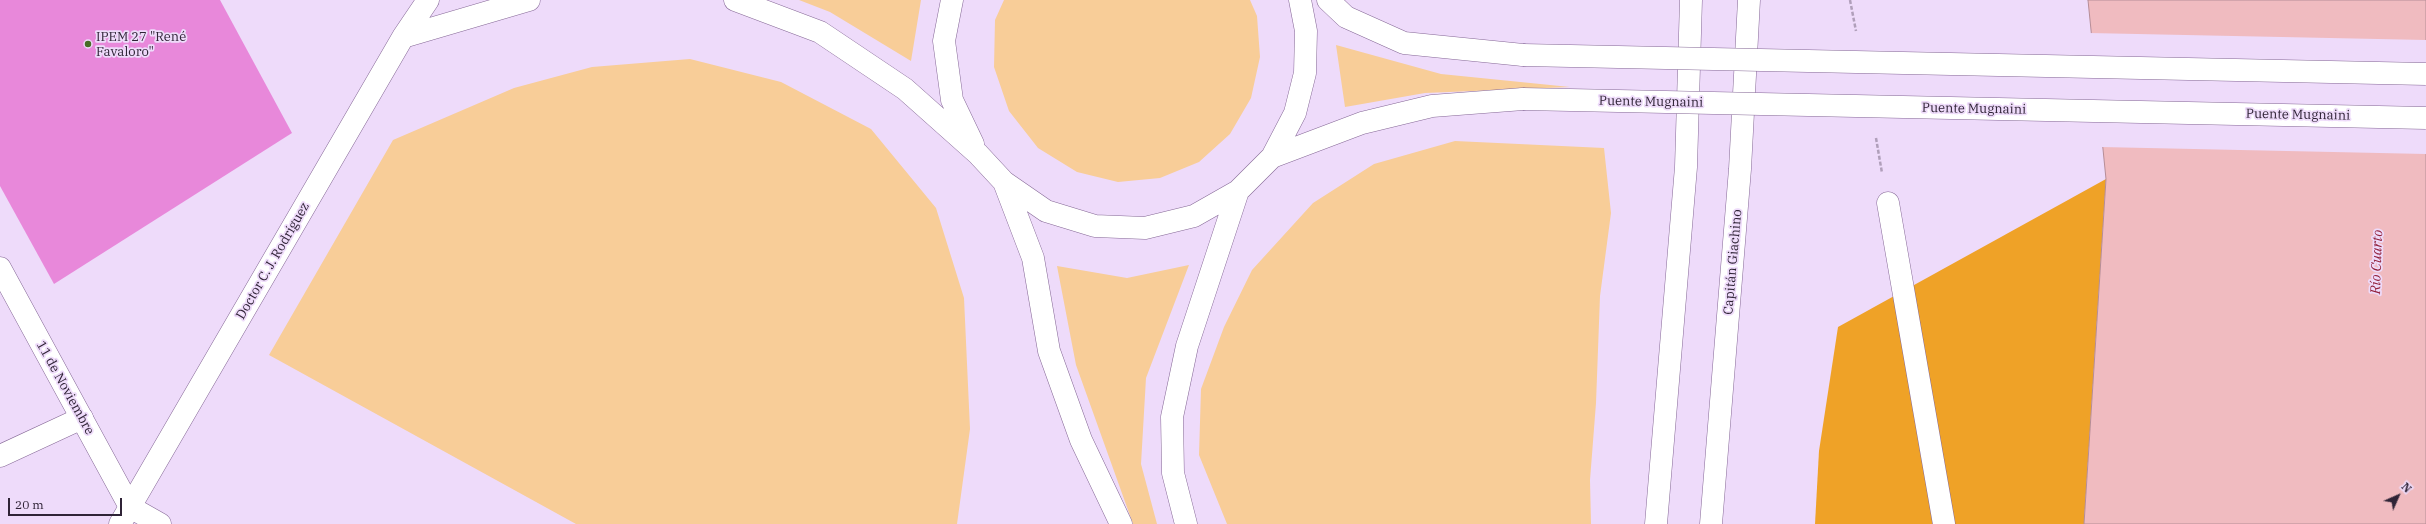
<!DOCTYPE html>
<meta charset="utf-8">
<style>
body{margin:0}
#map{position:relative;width:2426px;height:524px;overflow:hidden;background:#eedbfa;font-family:"IBM Plex Serif",serif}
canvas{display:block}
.north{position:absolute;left:2378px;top:476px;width:40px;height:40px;-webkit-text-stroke:3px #eedbfa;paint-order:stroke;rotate:45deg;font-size:11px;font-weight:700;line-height:16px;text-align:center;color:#2f2336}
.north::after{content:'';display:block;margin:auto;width:14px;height:18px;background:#2f2336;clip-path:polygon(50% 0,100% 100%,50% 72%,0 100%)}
.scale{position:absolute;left:8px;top:498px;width:114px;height:18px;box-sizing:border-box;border:2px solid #2f2336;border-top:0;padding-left:5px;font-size:12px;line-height:14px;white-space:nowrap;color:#2f2336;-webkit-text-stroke:3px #eedbfa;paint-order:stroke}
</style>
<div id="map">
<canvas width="2426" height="524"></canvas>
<div class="north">N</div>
<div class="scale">20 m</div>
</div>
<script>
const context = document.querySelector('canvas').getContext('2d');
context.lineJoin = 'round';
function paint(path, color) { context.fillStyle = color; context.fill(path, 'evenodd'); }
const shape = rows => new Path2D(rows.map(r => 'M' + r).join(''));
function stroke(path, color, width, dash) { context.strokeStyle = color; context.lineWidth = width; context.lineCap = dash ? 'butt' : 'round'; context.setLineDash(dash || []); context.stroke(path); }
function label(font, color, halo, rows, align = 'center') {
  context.font = font + ' "IBM Plex Serif",serif'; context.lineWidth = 3.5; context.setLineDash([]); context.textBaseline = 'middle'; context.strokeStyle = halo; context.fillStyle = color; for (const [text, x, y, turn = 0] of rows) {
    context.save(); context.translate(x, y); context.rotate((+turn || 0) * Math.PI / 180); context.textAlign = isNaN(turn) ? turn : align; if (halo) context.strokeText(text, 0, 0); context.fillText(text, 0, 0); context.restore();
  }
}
paint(shape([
 [799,0,921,0,911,61,830,12],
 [1004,0,1250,0,1257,16,1260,57,1251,98,1230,134,1199,162,1160,178,1118,182,1077,172,1038,148,1009,111,994,67,995,20],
 [1336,45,1441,74,1570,87,1425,93,1345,107],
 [690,59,781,82,871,129,936,208,964,298,970,429,957,524,576,524,269,355,393,140,514,88,592,67],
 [1455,141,1604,148,1611,213,1600,296,1596,403,1590,480,1591,524,1227,524,1199,455,1201,389,1224,327,1252,270,1313,203,1374,164],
 [1189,265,1146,378,1141,464,1157,524,1133,524,1076,365,1057,266,1127,278]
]), '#f8cd98');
paint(shape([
 [2106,179,2084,524,1815,524,1819,451,1838,327]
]), '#efa227');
const water = shape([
 [2088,0,2426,0,2426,524,2084,524,2106,179,2088,0]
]);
paint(water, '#f0bbc0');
stroke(water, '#b68d97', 1);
paint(shape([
 [2089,33,2426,40,2426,154,2101,147]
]), '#eedbfa');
paint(shape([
 [0,0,220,0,292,133,54,284,0,186]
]), '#e888da');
const lane = shape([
 [0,456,82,418]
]);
const street = shape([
 [1888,203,1944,524],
 [0,268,130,507,160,524]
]);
const secondary = shape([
 [735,0,820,32,905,89,978,154,1004,182,1046,211,1095,226,1145,228,1194,216,1238,191,1272,157,1295,113,1305,73,1306,31,1300,0],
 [952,0,944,41,952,100,973,144],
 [1328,0,1346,17,1404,43,1523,55],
 [403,37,529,0],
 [1272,157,1362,123,1432,106,1523,99],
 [1004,182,1033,258,1049,351,1081,440,1121,524],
 [120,524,403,37,428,0],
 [1186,524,1173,473,1172,417,1187,346,1238,191],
 [1656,524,1686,167,1691,0],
 [1711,524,1740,169,1749,0]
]);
stroke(lane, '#856896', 23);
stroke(street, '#856896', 23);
stroke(secondary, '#856896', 23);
stroke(shape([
 [1850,0,1856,31],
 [1876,138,1882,173]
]), '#b09fba', 2.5, [4, 2]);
stroke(lane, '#fff', 22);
stroke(street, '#fff', 22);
stroke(secondary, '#fff', 22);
const secondaryBridge = shape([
 [1523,55,2426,74],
 [1523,99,2426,118]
]);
stroke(secondaryBridge, '#856896', 23, []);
stroke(secondaryBridge, '#fff', 22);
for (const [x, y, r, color] of [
 [88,44,4,"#476c26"]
]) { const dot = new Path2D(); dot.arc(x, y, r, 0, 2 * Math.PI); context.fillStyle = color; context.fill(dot); stroke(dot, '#eedbfa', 1.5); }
label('13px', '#2f2336', '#eedbfa', [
 ["IPEM 27 \"René",96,37],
 ["Favaloro\"",96,52]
], 'left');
label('13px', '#2f2336', '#eedbfa', [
 ["Puente Mugnaini",1651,102,1],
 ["Puente Mugnaini",1974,109,1],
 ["Puente Mugnaini",2298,115,1],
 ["Doctor C. J. Rodríguez",273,261,-60],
 ["Capitán Giachino",1733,262,-85],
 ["11 de Noviembre",65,388,61]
]);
label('italic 14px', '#91203b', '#eedbfa', [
 ["Río Cuarto",2377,262,-88]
]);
</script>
